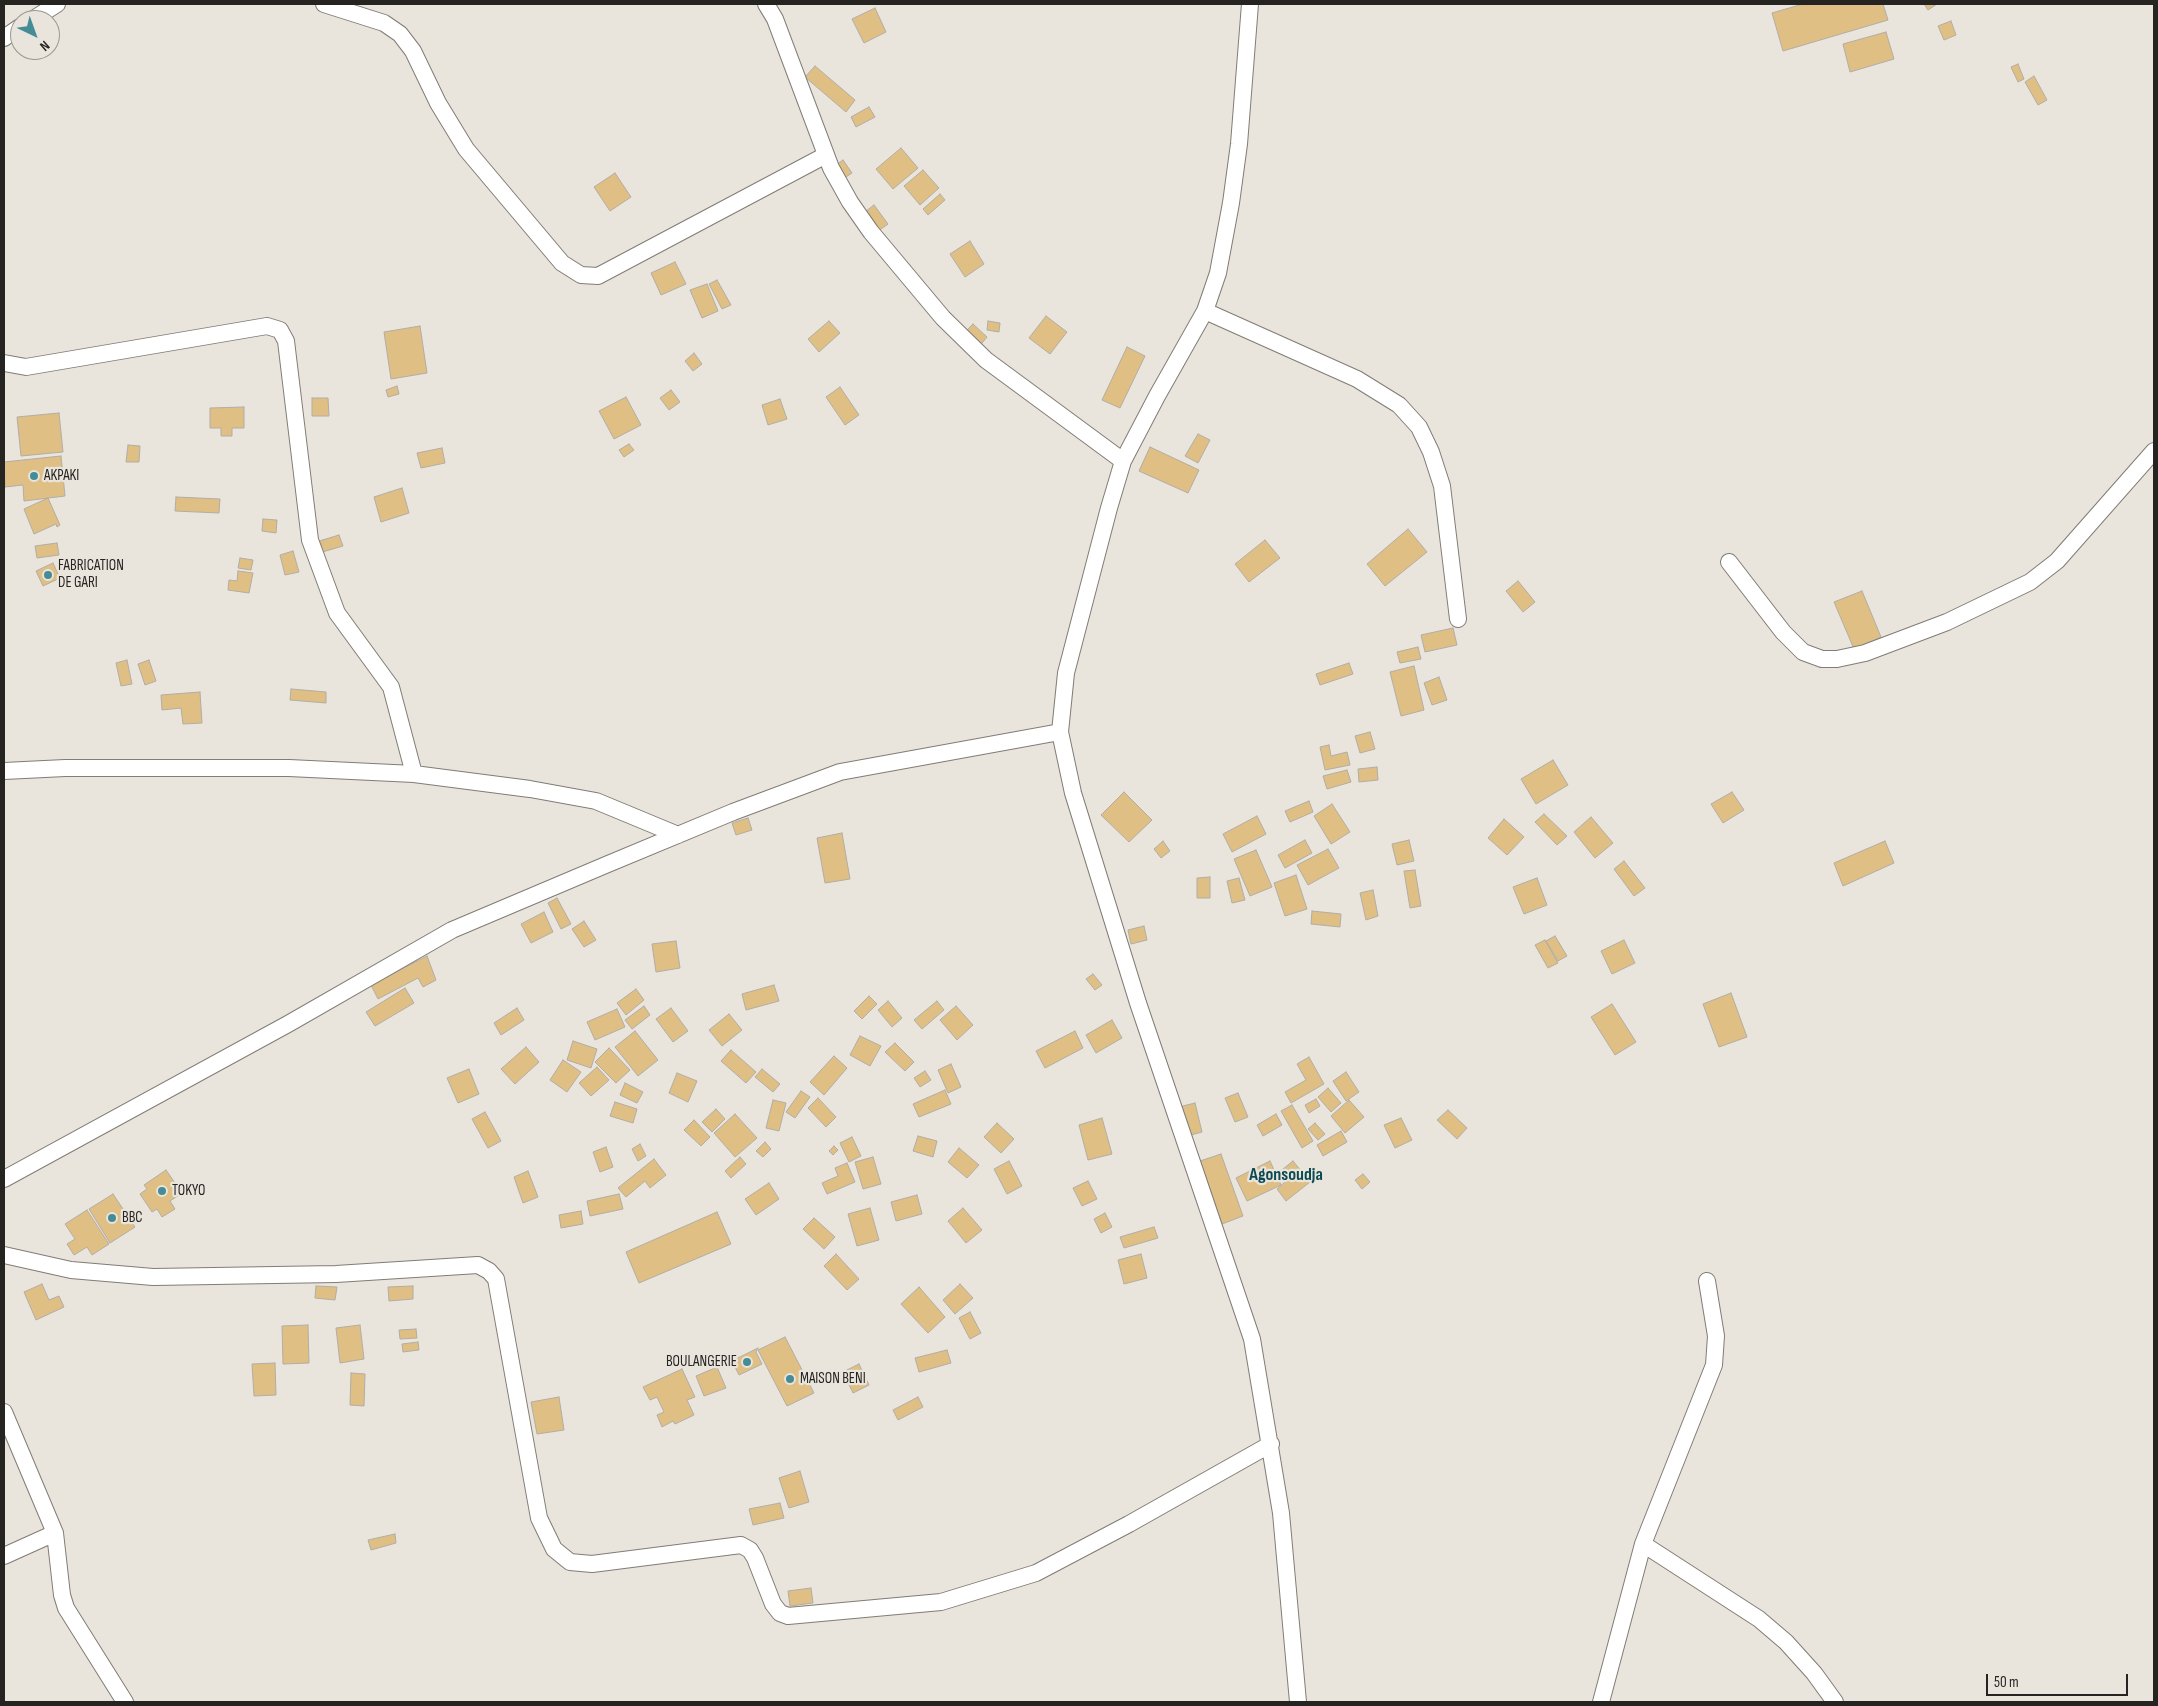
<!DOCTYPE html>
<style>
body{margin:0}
#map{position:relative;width:2158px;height:1706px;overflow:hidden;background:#e9e4dc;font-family:"Sofia Sans Condensed",sans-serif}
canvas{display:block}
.frame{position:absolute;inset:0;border:5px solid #262421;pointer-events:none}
.north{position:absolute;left:10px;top:10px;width:50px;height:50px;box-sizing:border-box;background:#e9e4dc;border:1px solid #9b9791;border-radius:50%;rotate:138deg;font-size:14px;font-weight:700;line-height:20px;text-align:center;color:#262421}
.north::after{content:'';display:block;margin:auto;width:18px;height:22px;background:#468c97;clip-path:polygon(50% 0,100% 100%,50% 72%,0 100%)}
.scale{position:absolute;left:1986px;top:1674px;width:142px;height:22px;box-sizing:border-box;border:2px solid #262421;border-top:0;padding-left:6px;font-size:15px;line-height:18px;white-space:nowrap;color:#262421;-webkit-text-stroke:4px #e9e4dc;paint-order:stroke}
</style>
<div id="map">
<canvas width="2158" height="1706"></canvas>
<div class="frame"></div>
<div class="north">N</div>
<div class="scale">50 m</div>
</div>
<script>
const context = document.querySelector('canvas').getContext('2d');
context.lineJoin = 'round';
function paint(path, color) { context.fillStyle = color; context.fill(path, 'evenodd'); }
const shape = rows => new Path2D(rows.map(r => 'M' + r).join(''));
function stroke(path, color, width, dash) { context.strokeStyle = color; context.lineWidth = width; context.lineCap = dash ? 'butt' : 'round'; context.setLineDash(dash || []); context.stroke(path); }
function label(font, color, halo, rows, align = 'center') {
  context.font = font + ' "Sofia Sans Condensed",sans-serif'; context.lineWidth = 4.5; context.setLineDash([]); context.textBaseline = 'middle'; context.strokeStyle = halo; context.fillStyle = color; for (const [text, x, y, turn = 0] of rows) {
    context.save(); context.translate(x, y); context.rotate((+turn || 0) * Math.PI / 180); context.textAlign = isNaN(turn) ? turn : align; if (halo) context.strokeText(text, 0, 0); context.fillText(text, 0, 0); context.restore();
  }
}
const building = shape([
 [1803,4,1883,4,1888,20,1783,51,1772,13,1803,4],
 [1924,4,1937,4,1928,10,1924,4],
 [875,8,886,32,864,43,852,19,875,8],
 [1951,21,1956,35,1944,40,1938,26,1951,21],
 [1886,32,1894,59,1850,72,1843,44,1886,32],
 [2018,64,2024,79,2018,82,2011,67,2018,64],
 [815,66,855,100,846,112,805,77,815,66],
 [2034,76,2047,100,2038,105,2025,82,2034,76],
 [869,107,875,117,856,127,851,117,869,107],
 [901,148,918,168,893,189,876,169,901,148],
 [843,160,852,173,840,181,832,168,843,160],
 [923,170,939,188,920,205,904,186,923,170],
 [615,173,631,197,610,211,594,187,615,173],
 [940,194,945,200,928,215,923,209,940,194],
 [874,205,888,224,874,234,861,215,874,205],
 [970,241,984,264,965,277,950,254,970,241],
 [675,262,686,284,661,295,651,273,675,262],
 [717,280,731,305,722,309,709,284,717,280],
 [707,284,718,311,702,318,690,290,707,284],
 [1046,316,1067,332,1050,354,1029,338,1046,316],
 [829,321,840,333,819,352,808,339,829,321],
 [988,321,1000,323,999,332,987,330,988,321],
 [973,324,987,337,978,348,963,334,973,324],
 [420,326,427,373,391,379,384,332,420,326],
 [1127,347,1145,356,1120,408,1102,400,1127,347],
 [694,353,702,364,693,371,685,361,694,353],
 [397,386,399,394,388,397,386,390,397,386],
 [840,387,859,415,845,425,826,397,840,387],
 [671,390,680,402,669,410,660,398,671,390],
 [626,397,641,425,614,439,599,411,626,397],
 [312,398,328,398,329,416,312,416,312,398],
 [780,399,787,419,768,425,762,405,780,399],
 [244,407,244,428,232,428,232,436,221,436,221,428,210,428,210,408,244,407],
 [59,413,63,452,21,456,17,417,59,413],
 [1198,434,1210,440,1198,463,1185,456,1198,434],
 [629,444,634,450,624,457,619,450,629,444],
 [128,445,140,446,139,462,126,462,128,445],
 [1150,447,1199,470,1188,493,1139,471,1150,447],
 [442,448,445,463,421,468,417,453,442,448],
 [61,456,65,496,24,501,23,485,5,487,4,462,61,456],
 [402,488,409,513,381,522,374,497,402,488],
 [176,497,220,499,219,513,175,511,176,497],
 [48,498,60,525,57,527,56,524,34,534,24,509,48,498],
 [263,519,277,520,276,533,262,531,263,519],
 [1408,529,1427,552,1385,586,1367,564,1408,529],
 [339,535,343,546,319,553,316,542,339,535],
 [1265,540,1280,558,1249,582,1235,564,1265,540],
 [57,543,59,555,37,558,35,546,57,543],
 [293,551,299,572,285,575,280,555,293,551],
 [240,558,253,560,251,570,238,568,240,558],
 [53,563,60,578,43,586,36,571,53,563],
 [238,571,253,573,249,593,228,590,229,580,237,581,238,571],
 [1518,581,1535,602,1523,612,1506,591,1518,581],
 [1862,591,1881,637,1854,649,1834,602,1862,591],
 [1453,628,1457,645,1425,652,1421,635,1453,628],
 [1418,647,1421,659,1400,663,1397,652,1418,647],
 [127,660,132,684,121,686,116,663,127,660],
 [149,660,156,681,145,685,138,664,149,660],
 [1349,663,1353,674,1320,685,1316,674,1349,663],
 [1414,666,1424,710,1401,716,1390,672,1414,666],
 [1439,677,1447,700,1432,705,1424,683,1439,677],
 [291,689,326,692,326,703,290,700,291,689],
 [200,692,202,723,183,724,181,708,162,710,161,695,200,692],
 [1370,732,1375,749,1360,753,1355,736,1370,732],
 [1329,745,1331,756,1347,752,1350,765,1325,770,1320,747,1329,745],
 [1553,760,1568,785,1536,804,1521,779,1553,760],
 [1377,767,1378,780,1359,782,1358,769,1377,767],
 [1347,770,1351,782,1327,789,1323,776,1347,770],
 [1124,792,1152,820,1129,842,1101,815,1124,792],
 [1732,792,1744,810,1723,823,1711,804,1732,792],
 [1309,801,1313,812,1290,822,1285,811,1309,801],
 [1332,804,1350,832,1331,844,1314,816,1332,804],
 [1544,814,1567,836,1557,845,1535,822,1544,814],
 [1257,816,1266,834,1232,852,1223,834,1257,816],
 [1591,817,1613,843,1595,858,1574,832,1591,817],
 [748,818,752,830,736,835,732,823,748,818],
 [1504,819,1524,837,1507,855,1488,838,1504,819],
 [842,833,850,879,825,883,817,838,842,833],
 [1305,840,1312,853,1285,868,1278,855,1305,840],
 [1409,840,1414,861,1397,865,1392,844,1409,840],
 [1163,841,1170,851,1161,858,1154,849,1163,841],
 [1885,841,1894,863,1843,886,1834,863,1885,841],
 [1328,849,1339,868,1308,885,1297,865,1328,849],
 [1256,850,1272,887,1250,896,1234,859,1256,850],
 [1624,861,1645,888,1634,896,1614,869,1624,861],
 [1415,870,1421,906,1410,908,1404,871,1415,870],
 [1296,875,1307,909,1285,916,1274,883,1296,875],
 [1210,877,1210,898,1197,898,1197,878,1210,877],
 [1239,878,1245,900,1232,903,1227,881,1239,878],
 [1537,878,1547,905,1524,914,1513,887,1537,878],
 [1373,890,1378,916,1366,920,1360,893,1373,890],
 [557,898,571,924,561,929,548,903,557,898],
 [1312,911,1341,914,1340,927,1311,924,1312,911],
 [544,912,553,932,531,943,521,924,544,912],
 [584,921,596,940,584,947,572,929,584,921],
 [1144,926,1147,940,1131,944,1128,930,1144,926],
 [1555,936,1567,956,1558,961,1546,941,1555,936],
 [1545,940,1558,963,1548,968,1535,945,1545,940],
 [1624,940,1635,963,1612,974,1601,951,1624,940],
 [676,941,680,968,656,972,652,944,676,941],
 [427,956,436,980,423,987,418,978,378,999,371,985,427,956],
 [1093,974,1102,985,1095,990,1086,979,1093,974],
 [774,985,779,1001,746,1010,742,994,774,985],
 [405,988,414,1003,375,1026,366,1012,405,988],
 [636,989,644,1000,626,1015,617,1003,636,989],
 [1731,993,1747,1037,1719,1047,1703,1004,1731,993],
 [869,996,877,1004,862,1019,854,1011,869,996],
 [888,1001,902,1018,892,1027,878,1010,888,1001],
 [937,1001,944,1010,922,1029,914,1020,937,1001],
 [1612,1004,1636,1042,1615,1055,1591,1017,1612,1004],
 [644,1006,650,1015,632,1029,625,1020,644,1006],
 [956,1006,973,1025,957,1040,940,1020,956,1006],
 [517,1008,524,1020,501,1035,494,1023,517,1008],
 [671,1008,688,1031,673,1042,656,1019,671,1008],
 [617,1009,625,1027,595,1040,587,1022,617,1009],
 [729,1014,742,1030,722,1046,709,1030,729,1014],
 [1112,1020,1122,1038,1096,1053,1086,1035,1112,1020],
 [635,1031,658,1060,638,1076,615,1047,635,1031],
 [1075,1031,1083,1048,1045,1068,1036,1051,1075,1031],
 [860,1036,881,1046,870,1066,850,1055,860,1036],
 [573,1041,597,1049,591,1068,567,1060,573,1041],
 [895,1043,914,1062,905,1071,885,1052,895,1043],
 [526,1047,539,1062,515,1084,501,1069,526,1047],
 [609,1048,630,1070,616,1083,595,1062,609,1048],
 [731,1050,756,1072,746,1083,721,1061,731,1050],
 [834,1056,847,1068,824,1095,810,1082,834,1056],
 [1309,1057,1324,1084,1291,1103,1285,1092,1306,1080,1297,1064,1309,1057],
 [563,1060,581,1072,567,1092,550,1080,563,1060],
 [951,1064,961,1087,948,1093,938,1070,951,1064],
 [597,1067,609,1080,591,1096,579,1083,597,1067],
 [469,1069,479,1094,458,1103,447,1078,469,1069],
 [762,1069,780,1084,773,1092,755,1077,762,1069],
 [925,1071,931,1080,920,1087,914,1078,925,1071],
 [1346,1072,1359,1092,1346,1101,1333,1081,1346,1072],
 [677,1073,697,1081,688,1102,669,1093,677,1073],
 [625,1083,643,1092,637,1103,620,1095,625,1083],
 [1328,1088,1341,1103,1331,1112,1318,1097,1328,1088],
 [945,1090,951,1104,919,1117,913,1104,945,1090],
 [801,1091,810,1097,795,1118,786,1112,801,1091],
 [1238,1093,1248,1117,1235,1122,1225,1098,1238,1093],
 [818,1098,836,1117,826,1127,808,1108,818,1098],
 [1316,1099,1320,1106,1309,1113,1305,1105,1316,1099],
 [773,1100,786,1103,779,1131,766,1128,773,1100],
 [1349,1100,1364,1117,1345,1133,1331,1116,1349,1100],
 [615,1102,637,1109,633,1123,610,1116,615,1102],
 [1195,1103,1202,1132,1187,1136,1179,1107,1195,1103],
 [1292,1105,1313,1141,1302,1148,1281,1111,1292,1105],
 [716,1109,725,1119,712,1132,702,1122,716,1109],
 [1448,1110,1467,1128,1457,1139,1437,1120,1448,1110],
 [485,1112,501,1141,488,1148,472,1119,485,1112],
 [735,1114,757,1138,735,1157,714,1133,735,1114],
 [1276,1114,1282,1125,1263,1136,1257,1125,1276,1114],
 [1102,1118,1112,1154,1088,1160,1079,1125,1102,1118],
 [1401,1118,1412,1140,1395,1148,1384,1125,1401,1118],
 [694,1120,710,1137,701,1146,684,1130,694,1120],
 [997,1123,1014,1139,1001,1153,984,1137,997,1123],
 [1315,1123,1325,1134,1318,1140,1308,1129,1315,1123],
 [1341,1131,1347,1142,1323,1156,1317,1145,1341,1131],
 [918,1136,937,1141,933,1157,913,1151,918,1136],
 [852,1137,861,1156,849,1162,840,1143,852,1137],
 [765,1142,771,1149,763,1157,756,1151,765,1142],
 [640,1144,646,1156,638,1161,632,1149,640,1144],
 [834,1146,838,1150,833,1155,829,1151,834,1146],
 [606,1147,613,1167,600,1172,593,1152,606,1147],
 [959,1148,979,1165,967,1178,948,1162,959,1148],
 [1221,1154,1243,1216,1222,1224,1200,1161,1221,1154],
 [740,1157,746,1164,731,1178,725,1171,740,1157],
 [873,1157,881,1184,863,1189,855,1162,873,1157],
 [654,1159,666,1175,650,1188,645,1181,626,1197,618,1188,654,1159],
 [1009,1161,1022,1186,1007,1194,994,1169,1009,1161],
 [1270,1161,1281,1185,1247,1201,1236,1178,1270,1161],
 [1293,1161,1310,1182,1286,1201,1277,1189,1285,1182,1278,1173,1293,1161],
 [847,1163,855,1182,827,1194,822,1183,838,1176,835,1168,847,1163],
 [166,1170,182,1193,170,1201,175,1209,162,1217,157,1209,152,1212,140,1194,147,1189,144,1185,166,1170],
 [528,1171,538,1197,523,1203,514,1177,528,1171],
 [1363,1174,1370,1182,1362,1189,1355,1180,1363,1174],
 [1088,1181,1097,1199,1082,1206,1073,1188,1088,1181],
 [769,1183,779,1199,756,1215,745,1199,769,1183],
 [113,1194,135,1227,110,1243,89,1209,113,1194],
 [619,1194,623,1209,590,1216,587,1201,619,1194],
 [917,1195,922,1214,896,1221,891,1202,917,1195],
 [870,1208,879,1240,857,1246,848,1214,870,1208],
 [963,1208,982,1230,966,1243,948,1221,963,1208],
 [87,1210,109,1244,92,1255,87,1247,74,1255,67,1244,75,1239,65,1224,87,1210],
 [581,1211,583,1224,561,1228,559,1215,581,1211],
 [717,1212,731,1244,639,1283,626,1252,717,1212],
 [1105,1213,1112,1227,1101,1233,1094,1219,1105,1213],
 [814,1218,835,1237,824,1249,803,1229,814,1218],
 [1154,1227,1158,1238,1124,1248,1120,1237,1154,1227],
 [836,1254,859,1279,847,1290,824,1266,836,1254],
 [1141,1254,1147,1278,1124,1284,1118,1260,1141,1254],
 [42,1284,49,1300,59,1296,64,1307,36,1320,24,1292,42,1284],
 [960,1284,973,1298,955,1314,943,1300,960,1284],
 [316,1286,337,1287,335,1300,315,1298,316,1286],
 [413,1286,413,1299,389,1301,388,1287,413,1286],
 [919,1287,945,1317,928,1333,901,1304,919,1287],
 [970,1312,981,1333,970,1339,959,1318,970,1312],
 [308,1325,309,1363,283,1364,282,1326,308,1325],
 [360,1325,364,1359,340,1363,336,1328,360,1325],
 [416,1329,417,1338,400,1339,399,1330,416,1329],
 [785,1337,814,1393,787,1406,758,1350,785,1337],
 [418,1342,419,1350,403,1352,402,1344,418,1342],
 [758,1348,756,1352,762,1364,739,1375,732,1361,758,1348],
 [947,1350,951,1363,919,1372,915,1358,947,1350],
 [275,1363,276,1395,254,1396,252,1364,275,1363],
 [859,1364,869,1385,853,1393,843,1372,859,1364],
 [717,1367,726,1388,704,1396,696,1376,717,1367],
 [682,1369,695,1397,687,1400,694,1415,675,1424,673,1421,662,1427,657,1415,664,1412,657,1397,650,1400,643,1387,682,1369],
 [351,1373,365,1374,364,1406,350,1405,351,1373],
 [559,1397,564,1430,537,1434,531,1402,559,1397],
 [918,1397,923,1407,898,1420,893,1410,918,1397],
 [800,1471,809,1502,789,1508,779,1478,800,1471],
 [780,1503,784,1518,753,1525,749,1509,780,1503],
 [395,1534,396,1543,371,1550,368,1540,395,1534],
 [811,1588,813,1603,790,1606,788,1591,811,1588]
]);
paint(building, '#dfbf83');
stroke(building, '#b1ada5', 1);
const minor = shape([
 [324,4,384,23,400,34,413,51,438,103,466,149,562,263,581,275,598,276,826,155],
 [766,4,775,19,831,168,850,202,871,232,943,318,986,360,1123,461],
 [1250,4,1239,144,1231,203,1218,273,1205,311,1157,396,1123,461,1109,508,1066,673,1060,732,1073,793,1138,1003,1252,1339,1281,1513,1298,1702],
 [32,20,57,4],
 [4,38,20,27],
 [1205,311,1357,379,1399,405,1419,427,1431,452,1442,486,1458,619],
 [4,363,26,367,267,326,280,330,286,341,310,540,337,613,391,687,414,774],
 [1729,562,1783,632,1803,652,1822,659,1837,659,1865,653,1947,622,2030,582,2057,561,2154,451],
 [4,771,65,768,289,768,414,774,530,789,596,801,678,835],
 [4,1179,288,1024,452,930,608,864,733,812,840,772,1060,732],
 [4,1255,71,1270,153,1277,336,1274,478,1265,489,1271,496,1279,539,1518,554,1549,570,1562,592,1564,741,1545,750,1550,755,1558,773,1604,780,1613,788,1616,941,1602,1036,1573,1129,1524,1271,1444],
 [4,1412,55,1533,62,1595,66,1608,125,1702],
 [1643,1544,1759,1619,1786,1642,1814,1673,1835,1702],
 [4,1556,55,1533],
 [1601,1702,1643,1544,1714,1365,1716,1336,1707,1281]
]);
stroke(minor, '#817c75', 18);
stroke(minor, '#fff', 16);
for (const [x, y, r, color] of [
 [34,476,5,"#468c97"],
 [48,575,5,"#468c97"],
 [162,1191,5,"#468c97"],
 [112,1218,5,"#468c97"],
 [747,1362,5,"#468c97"],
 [790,1379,5,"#468c97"]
]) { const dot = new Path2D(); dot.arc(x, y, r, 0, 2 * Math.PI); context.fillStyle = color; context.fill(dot); stroke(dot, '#e9e4dc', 2); }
label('15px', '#262421', '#e9e4dc', [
 ["AKPAKI",44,476],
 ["FABRICATION",58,566],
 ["DE GARI",58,583],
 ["TOKYO",172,1191],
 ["BBC",122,1218],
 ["BOULANGERIE",737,1362,"right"],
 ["MAISON BENI",800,1379]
], 'left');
label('bold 18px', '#0c4a52', '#e9e4dc', [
 ["Agonsoudja",1286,1175]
]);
</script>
